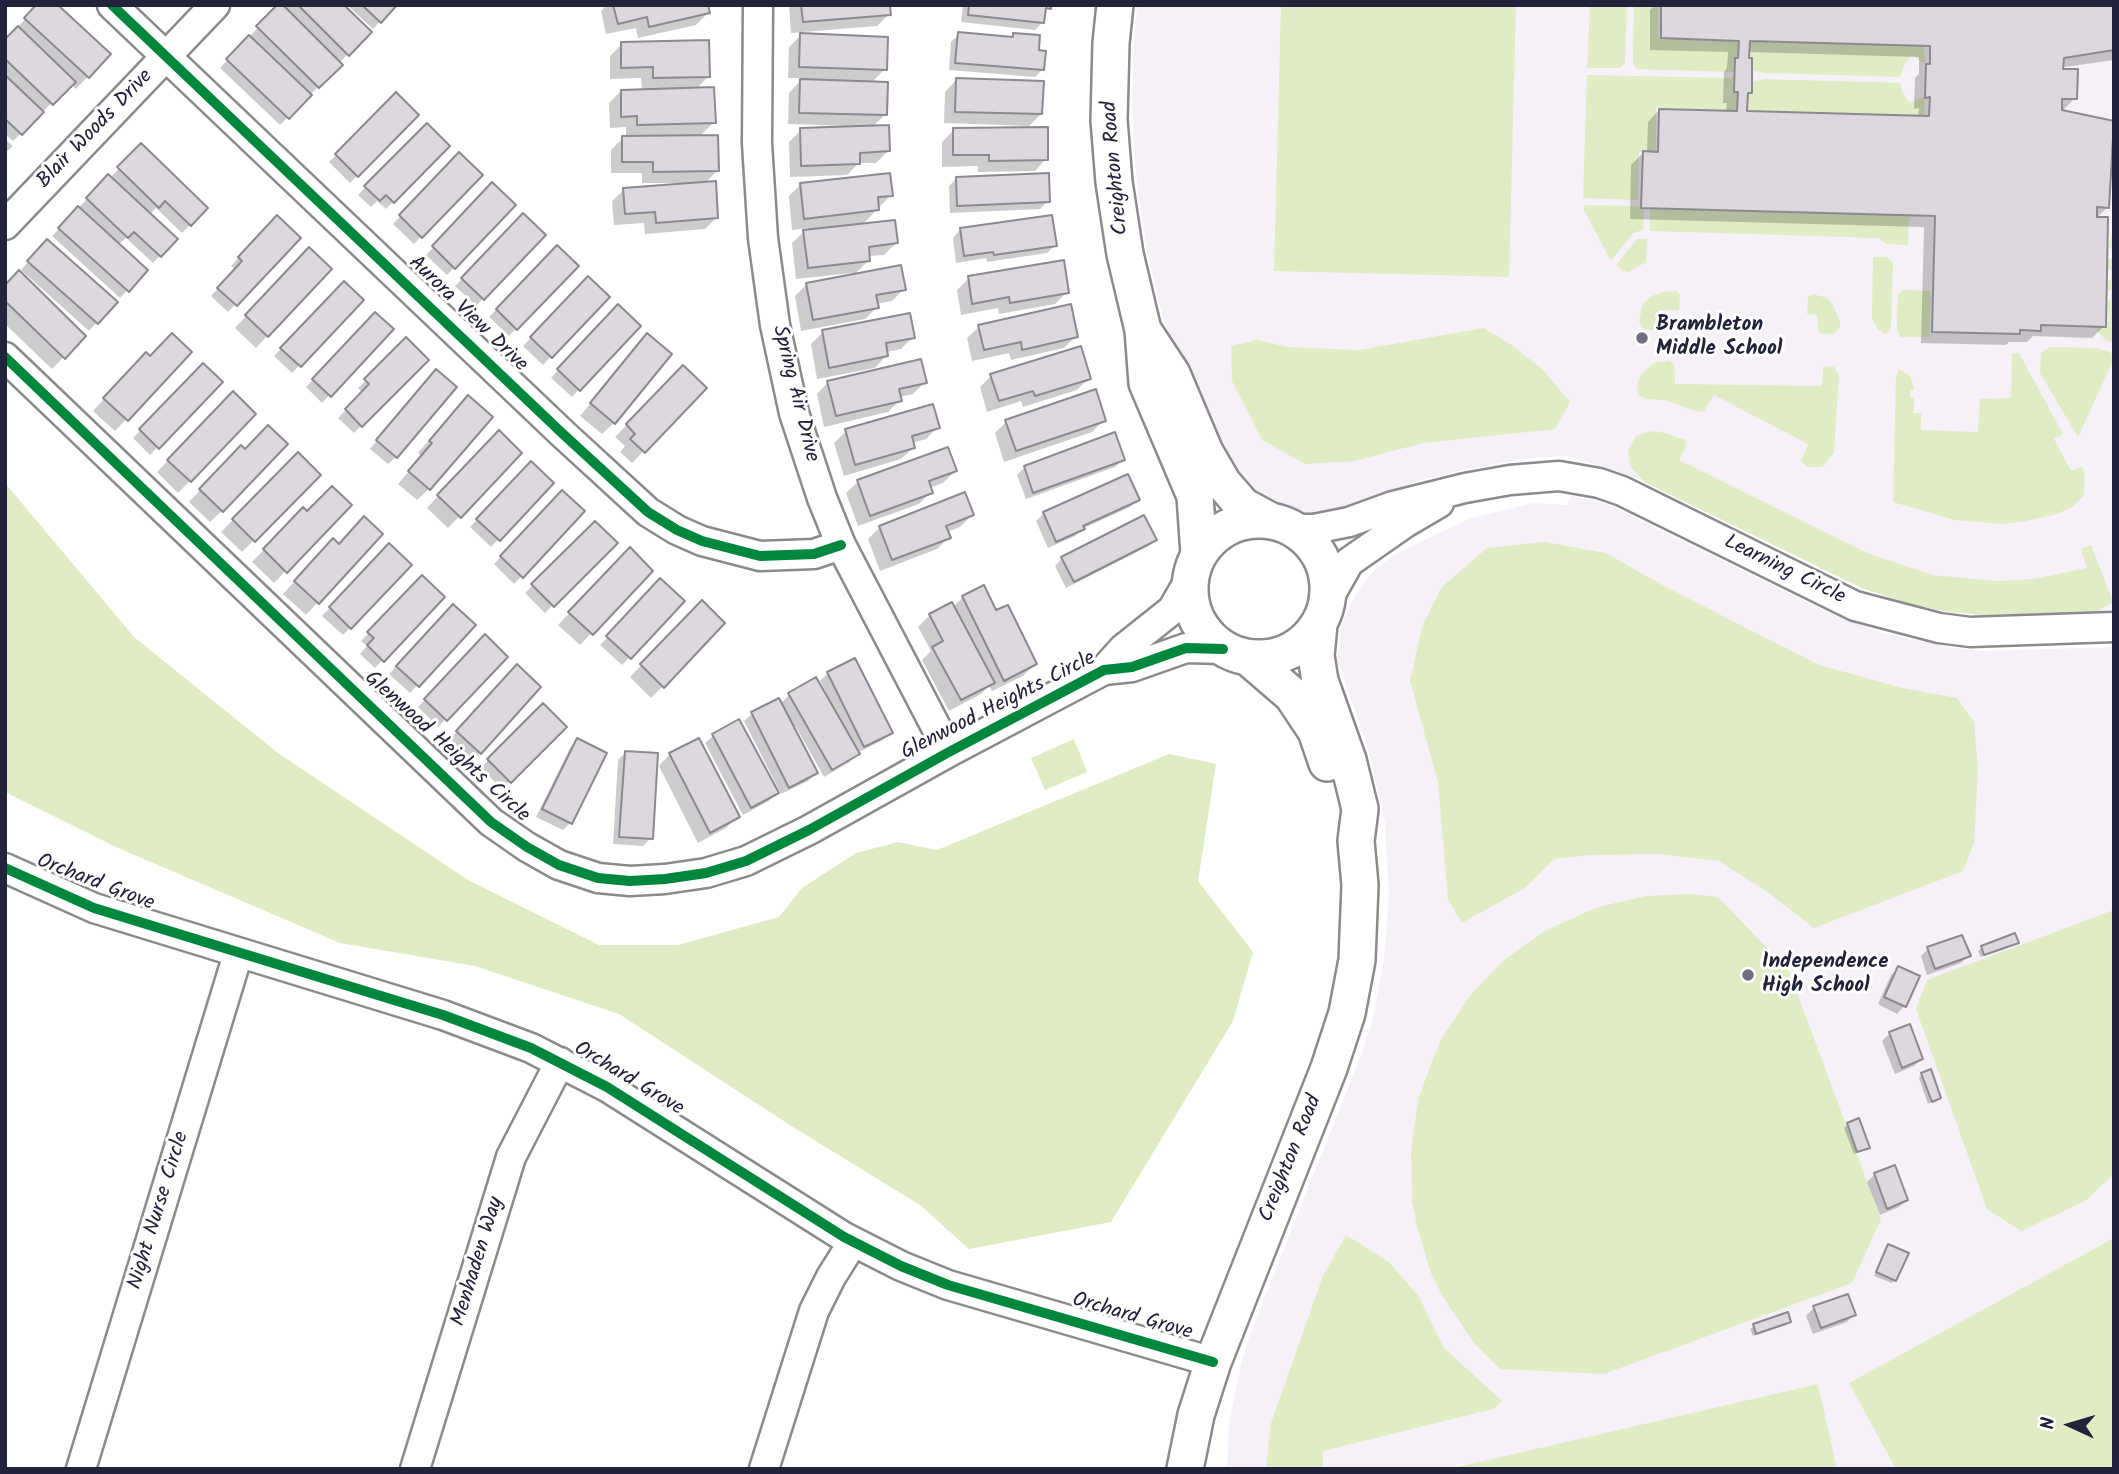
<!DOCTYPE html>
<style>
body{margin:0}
#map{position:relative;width:2119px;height:1474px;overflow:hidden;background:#fff;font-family:Kalam,sans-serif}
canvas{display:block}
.frame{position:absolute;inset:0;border:7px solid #22223b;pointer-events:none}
.north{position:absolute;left:2035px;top:1390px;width:70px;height:70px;-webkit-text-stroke:5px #fff;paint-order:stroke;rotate:274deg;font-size:19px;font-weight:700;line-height:28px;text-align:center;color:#22223b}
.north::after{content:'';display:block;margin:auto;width:24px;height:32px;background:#22223b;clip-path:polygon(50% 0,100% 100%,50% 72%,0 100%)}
</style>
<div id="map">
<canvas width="2119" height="1474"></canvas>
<div class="frame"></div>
<div class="north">N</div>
</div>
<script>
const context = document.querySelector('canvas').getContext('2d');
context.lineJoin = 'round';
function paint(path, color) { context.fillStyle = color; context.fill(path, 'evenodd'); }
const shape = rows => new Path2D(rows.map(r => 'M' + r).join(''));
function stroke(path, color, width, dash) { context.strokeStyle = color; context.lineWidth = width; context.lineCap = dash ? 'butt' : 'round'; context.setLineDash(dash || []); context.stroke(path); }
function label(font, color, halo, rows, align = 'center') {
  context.font = font + ' Kalam,sans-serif'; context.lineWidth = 6; context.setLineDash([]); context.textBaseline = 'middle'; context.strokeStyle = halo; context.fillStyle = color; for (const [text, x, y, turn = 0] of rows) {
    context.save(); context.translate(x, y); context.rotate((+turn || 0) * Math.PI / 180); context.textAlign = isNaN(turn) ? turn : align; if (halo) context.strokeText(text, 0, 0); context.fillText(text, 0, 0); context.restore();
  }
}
paint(shape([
 [1137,5,2114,5,2114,608,2095,613,1983,615,1948,612,1907,603,1862,588,1637,478,1568,456,1527,458,1463,470,1414,482,1341,512,1304,515,1274,507,1250,491,1231,474,1182,372,1159,303,1146,246,1136,175,1132,111,1133,55],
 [1571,496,1595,500,1613,507,1832,614,1882,633,1954,648,1983,651,2114,647,2114,1469,1227,1469,1229,1423,1241,1364,1249,1337,1360,1058,1372,1022,1384,960,1389,896,1385,823,1367,744,1337,660,1340,632,1345,616,1360,587,1376,569,1393,555,1471,518,1533,503,1567,505]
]), '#f6f1f8');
paint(shape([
 [1281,5,1516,5,1509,277,1274,271],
 [1590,5,1627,5,1625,63,1620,68,1587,68],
 [1634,5,1659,5,1658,38,1739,41,1738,58,1735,59,1734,72,1637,69,1633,64],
 [1750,41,1924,46,1925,64,1912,55,1905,63,1900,77,1763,73,1752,70],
 [1587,75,1734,78,1734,91,1738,92,1737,111,1656,108,1656,152,1639,152,1638,200,1583,198],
 [1764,79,1900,83,1902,92,1910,103,1925,96,1924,116,1747,111,1748,93,1752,93,1752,82],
 [1584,205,1638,206,1644,211,1643,230,1633,233,1611,261,1584,210],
 [1653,208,1909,215,1908,245,1886,244,1878,238,1650,231,1650,210],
 [2112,230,2114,230,2114,343,2106,340,2097,331,2097,327,2105,328,2106,322,2109,322,2107,301,2110,301,2111,291,2107,290,2108,280,2111,280,2111,270,2108,269,2108,259,2112,259,2112,249,2109,248],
 [1637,239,1647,239,1646,262,1629,272,1623,271,1616,265],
 [1873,257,1887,257,1893,263,1891,327,1886,335,1877,328,1872,319],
 [1903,290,1931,291,1929,337,1900,337,1897,328,1898,294],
 [1677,291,1680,295,1679,310,1659,310,1655,330,1647,330,1642,327,1639,321,1643,304,1650,297,1662,292],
 [1813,294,1827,298,1833,305,1840,322,1840,327,1834,334,1819,333,1817,315,1807,314,1808,297],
 [1484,328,1513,346,1543,370,1570,402,1555,429,1423,443,1355,461,1305,464,1262,440,1232,381,1231,346,1257,340,1287,347,1359,350],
 [2050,347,2097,348,2111,352,2113,361,2078,437,2040,373,2041,353],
 [2012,353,2019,353,2063,434,2054,439,2071,471,2082,466,2085,476,2084,495,2072,507,2057,514,2021,522,2002,524,1955,520,1893,502,1896,376,1899,369,1910,376,1913,384,1914,390,1910,390,1910,398,1914,398,1914,413,1921,413,1921,430,1978,432,1980,399,2011,398],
 [1669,361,1674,364,1675,384,1822,386,1823,368,1827,366,1834,367,1839,375,1834,453,1822,467,1807,467,1801,461,1808,444,1714,395,1704,411,1698,412,1665,400,1646,399,1638,395,1637,383,1642,373,1654,363],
 [1652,431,1665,433,1685,440,1686,447,1679,460,1867,553,1932,575,1997,581,2034,579,2087,568,2081,549,2091,545,2113,602,2096,612,1983,615,1948,612,1906,603,1862,588,1644,482,1630,466,1628,450,1636,436],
 [5,483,134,637,278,753,468,880,599,945,678,945,779,917,802,888,856,853,898,842,937,850,1169,754,1216,764,1198,881,1253,952,1233,1021,1111,1222,969,1249,920,1205,793,1127,619,1014,475,966,340,943,118,848,5,792],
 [1544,542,1606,553,1664,586,1819,665,1902,688,1957,698,1974,722,1978,769,1974,843,1963,871,1814,928,1769,893,1719,861,1659,854,1589,855,1554,859,1526,887,1462,923,1448,900,1438,782,1410,681,1422,627,1442,587,1487,548],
 [1074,739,1087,772,1045,790,1031,758],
 [1690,894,1718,897,1789,971,1881,1219,1852,1283,1604,1374,1500,1369,1474,1343,1443,1297,1430,1271,1417,1226,1412,1200,1411,1150,1419,1097,1434,1056,1442,1038,1471,994,1504,960,1543,932,1593,909,1619,902,1647,896],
 [2114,910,2114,1174,2085,1201,2021,1231,1987,1209,1916,1009,1927,980],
 [1346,1235,1389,1262,1419,1297,1444,1348,1502,1401,1493,1409,1323,1451,1323,1469,1266,1469,1271,1423,1323,1276],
 [2114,1238,2114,1469,1896,1469,1849,1383],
 [1818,1384,1837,1469,1449,1469]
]), '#e0ecc3');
paint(shape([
 [38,5,109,54,76,89,71,84,13,141,5,134,5,41],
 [279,5,344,5,369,32,339,63,340,65,280,125,220,68],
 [347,5,395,5,373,29],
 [607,5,706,5,708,13,696,25,638,38,636,28,606,34,601,11],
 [789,5,888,5,889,14,877,26,791,33],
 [963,5,1049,5,1043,14,1043,22,1035,30,961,22],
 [1655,5,2114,5,2114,60,2058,68,2075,98,2062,111,2114,122,2114,162,2109,162,2108,207,2096,218,2104,326,2092,338,2033,336,2027,342,2009,342,2006,345,1921,343,1924,227,1630,219,1631,165,1643,153,1647,153,1648,122,1659,110,1726,112,1727,103,1723,103,1724,72,1727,68,1728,52,1650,50,1650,10],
 [1749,52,1919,57,1919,74,1915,78,1914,109,1919,108,1918,117,1746,113,1746,96,1750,93],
 [959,34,1010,38,1014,35,1037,52,1043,69,1035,77,949,70,951,42],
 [801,35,885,69,871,83,885,115,872,127,888,151,876,163,859,163,847,175,790,177,789,142,801,130,843,128,843,126,788,124,789,93,803,78,788,78,789,47],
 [622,44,709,76,696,89,714,122,699,137,717,171,704,184,716,218,705,229,645,234,644,223,614,225,612,201,624,190,676,186,675,183,642,183,642,173,611,173,611,150,623,138,626,138,626,127,610,128,609,103,621,91,642,91,641,78,610,79,610,56],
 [956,80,1041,114,1029,126,944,123,945,92],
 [396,95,417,115,350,183,329,162],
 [427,125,448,146,386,209,377,201,371,207,358,195],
 [954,130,1046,159,1035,171,978,172,978,166,942,167,942,142],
 [5,139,13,146,5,153],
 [141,145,206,208,182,233,156,208,150,214,176,239,153,263,126,238,118,245,146,270,120,298,52,236,101,184,110,178],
 [459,155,480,175,414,244,393,224],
 [957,178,1048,201,1040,209,950,213,949,186],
 [801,184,891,195,862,225,896,243,884,255,868,256,868,261,853,276,904,289,892,301,876,304,877,307,865,319,801,331,795,296,807,284,853,276,852,273,796,279,792,243,808,228,792,230,789,196],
 [492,185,513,205,447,275,426,255],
 [523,216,544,235,476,306,455,286],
 [269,225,298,238,228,312,211,296,236,270,231,266],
 [960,230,1055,245,1047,253,987,262,986,258,956,263,953,238],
 [557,247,576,266,509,336,489,317],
 [40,249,115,302,89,331,21,270],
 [298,261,267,336,256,348,235,328],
 [588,278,608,297,543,365,523,346],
 [969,278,1067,292,1055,304,999,314,998,308,961,315,957,290],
 [344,283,362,300,292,373,274,356],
 [5,287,84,336,52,369,5,324],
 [375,314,391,329,322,403,306,387],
 [610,314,579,389,572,397,551,378],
 [979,327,1076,336,1064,348,1011,360,1009,353,972,361,967,338],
 [823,332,913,337,901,349,886,352,886,356,875,368,817,379,811,344],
 [647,336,614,423,602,434,580,416],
 [406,340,427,360,354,433,338,418,363,393,358,388],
 [190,352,115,431,93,411,134,366],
 [203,365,221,382,150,455,133,438],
 [683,367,704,388,632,463,620,452,625,446,615,437],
 [991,376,1089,378,1077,390,1023,407,1021,401,987,412,980,387],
 [429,379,396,457,388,464,370,449],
 [828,382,925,382,913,394,899,397,900,400,888,412,824,427,817,394],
 [233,394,254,414,178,493,157,472],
 [456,409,429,489,417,500,398,484,422,456,418,453],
 [1104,420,1092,432,1004,462,995,433,1006,422],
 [938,427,926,439,912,443,913,448,901,459,844,476,834,443,846,431],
 [487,444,520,453,448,528,427,508],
 [245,451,222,511,210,522,189,502,229,459],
 [298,454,318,475,242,552,221,532],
 [1123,459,1115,467,1026,499,1017,475,1025,467],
 [531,463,552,483,491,547,470,527],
 [955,471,943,483,929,488,931,492,919,504,858,526,846,493,858,482],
 [562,492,582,511,514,584,494,564],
 [1138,500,1130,507,1082,529,1075,536,1048,548,1036,521,1044,513],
 [349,505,274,583,252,562,303,510,307,514],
 [972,515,960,527,947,532,949,537,937,549,880,571,868,539,880,527],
 [595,523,615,543,545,613,525,593],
 [381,534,306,615,283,594,321,552],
 [1155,540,1147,547,1066,588,1055,566,1062,558],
 [389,546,410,565,343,635,322,616],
 [630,550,651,571,580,645,558,625],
 [422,577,443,597,375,668,360,654,367,646,361,641],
 [660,581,683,601,622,665,600,645],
 [963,597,996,613,1035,664,1023,676,992,691,989,686,981,694,949,711,922,660,931,651,918,627,930,615,953,607],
 [702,602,663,686,651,698,630,677],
 [445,614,474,625,410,693,389,674],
 [485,637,506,657,438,727,418,707],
 [828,673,891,732,883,740,857,753,850,762,824,777,796,727,793,729,816,773,808,781,781,794,744,721,752,714,780,704,789,695,826,692,820,681],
 [505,678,480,753,468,764,446,744],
 [543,705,565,727,502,789,481,768],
 [739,722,777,793,769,801,743,815,705,743,713,736],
 [577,740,570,823,563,830,536,817,570,748],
 [625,753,651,838,643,846,613,844,618,760],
 [670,754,738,816,726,828,698,843,659,766],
 [2017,942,1981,957,1978,951,1982,948],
 [1928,949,1969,955,1961,963,1927,975,1921,956],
 [1899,968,1904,1006,1897,1014,1878,1004,1891,975],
 [1890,1033,1921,1059,1914,1066,1895,1074,1882,1041],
 [1922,1074,1939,1098,1928,1104,1919,1078],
 [1848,1124,1868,1147,1865,1150,1854,1154,1844,1128],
 [1875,1174,1906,1200,1899,1207,1880,1215,1867,1182],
 [1888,1246,1895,1280,1892,1283,1874,1276],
 [1814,1308,1854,1314,1847,1322,1813,1334,1806,1316],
 [1789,1321,1786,1325,1753,1336,1750,1329,1754,1326]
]), '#0003');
const building = shape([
 [36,5,58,5,111,54,89,78,24,18,36,5],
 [277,5,283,5,343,65,319,88,256,26,277,5],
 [298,5,344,5,372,32,349,56,298,5],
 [362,5,397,5,381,23,362,5],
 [613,5,708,5,710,13,649,27,647,17,618,24,613,5],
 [801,5,890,5,891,15,803,22,801,5],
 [969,5,1051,5,1051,9,1046,8,1044,23,968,15,969,5],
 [1661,5,2114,5,2114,50,2064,58,2063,69,2078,69,2077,99,2062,99,2062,110,2114,121,2109,208,2097,207,2097,217,2108,217,2106,327,2041,325,2041,331,2020,330,2020,334,1932,332,1935,216,1641,208,1643,151,1658,152,1659,109,1737,111,1738,92,1734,92,1735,58,1738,58,1739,41,1661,38,1661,5],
 [1750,41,1930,46,1930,64,1926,64,1925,98,1930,97,1929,116,1747,111,1748,93,1752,93,1752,58,1749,58,1750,41],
 [18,26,76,82,53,105,5,59,5,39,18,26],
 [958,32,1013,37,1013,33,1040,35,1039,50,1046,51,1044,70,955,63,958,32],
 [800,33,888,37,887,70,799,67,800,33],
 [249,35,312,95,289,119,226,59,249,35],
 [709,40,710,77,653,78,653,67,621,68,621,42,709,40],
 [5,75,44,112,22,135,5,119,5,75],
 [956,78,1044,81,1042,114,955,112,956,78],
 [800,79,888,82,887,115,799,113,800,79],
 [714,87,716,123,637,125,637,116,621,117,621,90,714,87],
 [396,92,419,115,358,177,335,154,396,92],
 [427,123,450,146,394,203,386,195,380,201,364,186,427,123],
 [889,125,890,151,860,153,860,164,801,166,800,128,889,125],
 [1048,127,1048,160,989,161,989,155,953,155,953,128,1048,127],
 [718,135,719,171,653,172,653,162,622,162,622,136,718,135],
 [141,143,208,208,191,226,165,201,159,208,117,167,141,143],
 [459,152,483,175,422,238,399,215,459,152],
 [890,173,893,196,878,197,879,210,804,219,800,183,890,173],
 [1049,173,1050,202,957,206,956,177,1049,173],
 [108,174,178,239,161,257,134,232,128,238,86,198,108,174],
 [716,181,718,218,656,223,655,212,625,214,623,188,716,181],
 [492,182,516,205,455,269,432,246,492,182],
 [78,206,148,270,129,292,58,228,78,206],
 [523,213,546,235,484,300,461,278,523,213],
 [277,215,301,238,237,306,217,288,242,261,238,257,277,215],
 [1052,215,1057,246,994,255,993,252,964,256,960,228,1052,215],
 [895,220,898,243,869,247,870,261,808,268,803,230,895,220],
 [47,239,118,302,98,324,27,261,47,239],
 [557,245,579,266,517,330,496,309,557,245],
 [309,247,332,269,268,337,245,315,309,247],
 [1064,260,1069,293,1010,303,1009,297,972,304,968,276,1064,260],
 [901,265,906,290,876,295,879,308,813,320,806,283,901,265],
 [19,270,86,336,65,359,5,301,5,285,19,270],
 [588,276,610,297,552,358,530,337,588,276],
 [344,281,364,300,301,367,280,348,344,281],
 [618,304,641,326,580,391,557,369,618,304],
 [1071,304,1078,337,1022,350,1021,342,984,350,978,325,1071,304],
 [375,312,394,329,331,397,312,379,375,312],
 [910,313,915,338,886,343,888,356,829,368,822,330,910,313],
 [172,333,192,352,128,421,103,398,146,352,150,356,172,333],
 [647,333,672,354,615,424,590,403,647,333],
 [406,337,429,360,362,427,345,409,369,384,364,379,406,337],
 [1081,346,1091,379,1035,396,1033,391,999,401,990,374,1081,346],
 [921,359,927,383,899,389,902,401,836,416,827,381,921,359],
 [203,363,223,382,159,449,139,429,203,363],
 [683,365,707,388,645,453,630,439,635,434,626,424,683,365],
 [436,369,457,387,397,458,376,440,436,369],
 [1096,389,1106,421,1016,451,1005,420,1096,389],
 [233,391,256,414,191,482,167,460,233,391],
 [468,395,493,417,430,490,408,471,432,443,429,441,468,395],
 [933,404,940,428,912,436,915,448,855,465,845,429,933,404],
 [268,425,288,444,223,512,199,489,241,445,245,449,268,425],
 [499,430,522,453,461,518,437,495,499,430],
 [1115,432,1125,460,1033,493,1024,466,1115,432],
 [948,447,957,471,929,481,933,493,870,516,857,480,948,447],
 [298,452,321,475,255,542,232,519,298,452],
 [531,461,554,483,500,541,476,519,531,461],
 [1128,474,1140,500,1083,526,1085,529,1056,542,1043,512,1128,474],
 [332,486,352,505,287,573,263,549,303,507,307,511,332,486],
 [562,490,585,511,523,578,500,556,562,490],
 [965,492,974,515,946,526,951,538,892,560,879,526,965,492],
 [1144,515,1157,540,1074,582,1061,557,1144,515],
 [364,516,383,534,319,604,294,581,333,538,339,544,364,516],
 [595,521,618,543,554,607,531,584,595,521],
 [389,543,412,565,351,629,329,607,389,543],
 [630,547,653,571,593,635,568,612,630,547],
 [422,575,445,597,384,662,367,645,374,638,367,632,422,575],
 [660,578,685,601,631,659,606,636,660,578],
 [984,585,996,610,1008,605,1037,664,1004,681,962,596,984,585],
 [702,600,725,623,664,688,640,664,702,600],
 [952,602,995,683,961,700,932,647,943,641,929,614,952,602],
 [453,604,476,625,419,687,396,666,453,604],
 [485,634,508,657,447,721,424,699,485,634],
 [855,658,893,733,864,747,827,672,855,658],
 [517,664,541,687,481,754,456,731,517,664],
 [816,677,860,754,832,770,788,693,816,677],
 [779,698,818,773,789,788,751,712,779,698],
 [543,703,567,727,511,783,487,759,543,703],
 [739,719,779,793,751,808,712,734,739,719],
 [577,738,607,753,572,824,542,809,577,738],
 [699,738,740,817,710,833,669,753,699,738],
 [625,751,658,753,653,839,619,837,625,751],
 [2015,933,2019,943,1984,955,1981,946,2015,933],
 [1962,935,1971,956,1935,969,1927,947,1962,935],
 [1898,966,1920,976,1906,1007,1884,997,1898,966],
 [1910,1024,1923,1059,1902,1068,1889,1032,1910,1024],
 [1931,1069,1941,1098,1932,1102,1921,1073,1931,1069],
 [1859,1118,1870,1148,1857,1152,1847,1123,1859,1118],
 [1895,1165,1908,1200,1887,1209,1874,1173,1895,1165],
 [1888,1244,1909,1253,1896,1281,1876,1272,1888,1244],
 [1848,1294,1856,1315,1821,1328,1813,1306,1848,1294],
 [1788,1312,1791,1322,1756,1334,1753,1324,1788,1312]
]);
paint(building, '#ddd7e0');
stroke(building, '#8a8a8f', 2);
const minor = shape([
 [112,5,563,434,648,512,677,530,702,541,760,556,814,554,841,545],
 [758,5,757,143,763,238,775,325,794,413,822,498,841,545,949,752],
 [5,225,215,5],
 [5,357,491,822,527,847,559,865,598,878,630,881,665,879,706,873,746,861,809,830,949,752,1104,670,1132,667,1186,648,1223,649],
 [1294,529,1314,529,1349,522,1393,506,1465,488,1510,480,1559,476,1599,483,1622,491,1855,606,1939,628,1970,632,2114,627],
 [1328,599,1349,562,1405,523,1439,503],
 [1104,670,1123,649,1172,610,1190,579],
 [5,868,94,908,443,1015,531,1048,607,1087,844,1237,901,1266,948,1285,1213,1362],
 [81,1469,238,954],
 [415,1469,511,1157,560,1062],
 [764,1469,814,1311,831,1277,853,1242]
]);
const tertiary = shape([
 [1115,5,1111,43,1109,120,1114,182,1125,254,1143,330,1147,383,1195,496,1199,554],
 [1145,333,1172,374,1205,452,1223,483,1243,506,1269,520],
 '1190 589a69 69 0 1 1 138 0a69 69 0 1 1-138 0Z',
 [1249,658,1292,695,1316,731,1327,763],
 [1185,1469,1196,1415,1213,1362,1329,1068,1347,1013,1357,960,1360,885,1356,841,1360,809,1348,760,1320,681,1316,656,1319,624]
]);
stroke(minor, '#8a8a8f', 33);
stroke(tertiary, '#8a8a8f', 40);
stroke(minor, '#fff', 28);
stroke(tertiary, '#fff', 35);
stroke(shape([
 [112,5,563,434,648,512,677,530,702,541,760,556,814,554,841,545],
 [5,357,491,822,527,847,559,865,598,878,630,881,665,879,706,873,746,861,809,830,949,752,1104,670,1132,667,1186,648,1223,649],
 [5,868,94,908,443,1015,531,1048,607,1087,844,1237,901,1266,948,1285,1213,1362]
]), '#00873e', 10);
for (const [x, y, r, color] of [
 [1642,338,7,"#6f6f80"],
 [1748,975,7,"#6f6f80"]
]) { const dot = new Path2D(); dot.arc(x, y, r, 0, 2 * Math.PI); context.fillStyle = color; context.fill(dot); stroke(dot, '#fff', 2.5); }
label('21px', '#22223b', '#fff', [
 ["Blair Woods Drive",96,130,-46],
 ["Creighton Road",1117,168,-95],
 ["Aurora View Drive",467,315,44],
 ["Spring Air Drive",794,394,76],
 ["Learning Circle",1784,571,26],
 ["Glenwood Heights Circle",999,707,-27],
 ["Glenwood Heights Circle",446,748,42],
 ["Orchard Grove",95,884,21],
 ["Orchard Grove",628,1080,31],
 ["Creighton Road",1292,1159,-68],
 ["Night Nurse Circle",160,1211,-73],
 ["Menhaden Way",479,1262,-73],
 ["Orchard Grove",1132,1318,16]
]);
label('bold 21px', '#22223b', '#fff', [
 ["Brambleton",1656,326],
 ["Middle School",1656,350],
 ["Independence",1762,963],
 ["High School",1762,987]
], 'left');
</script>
